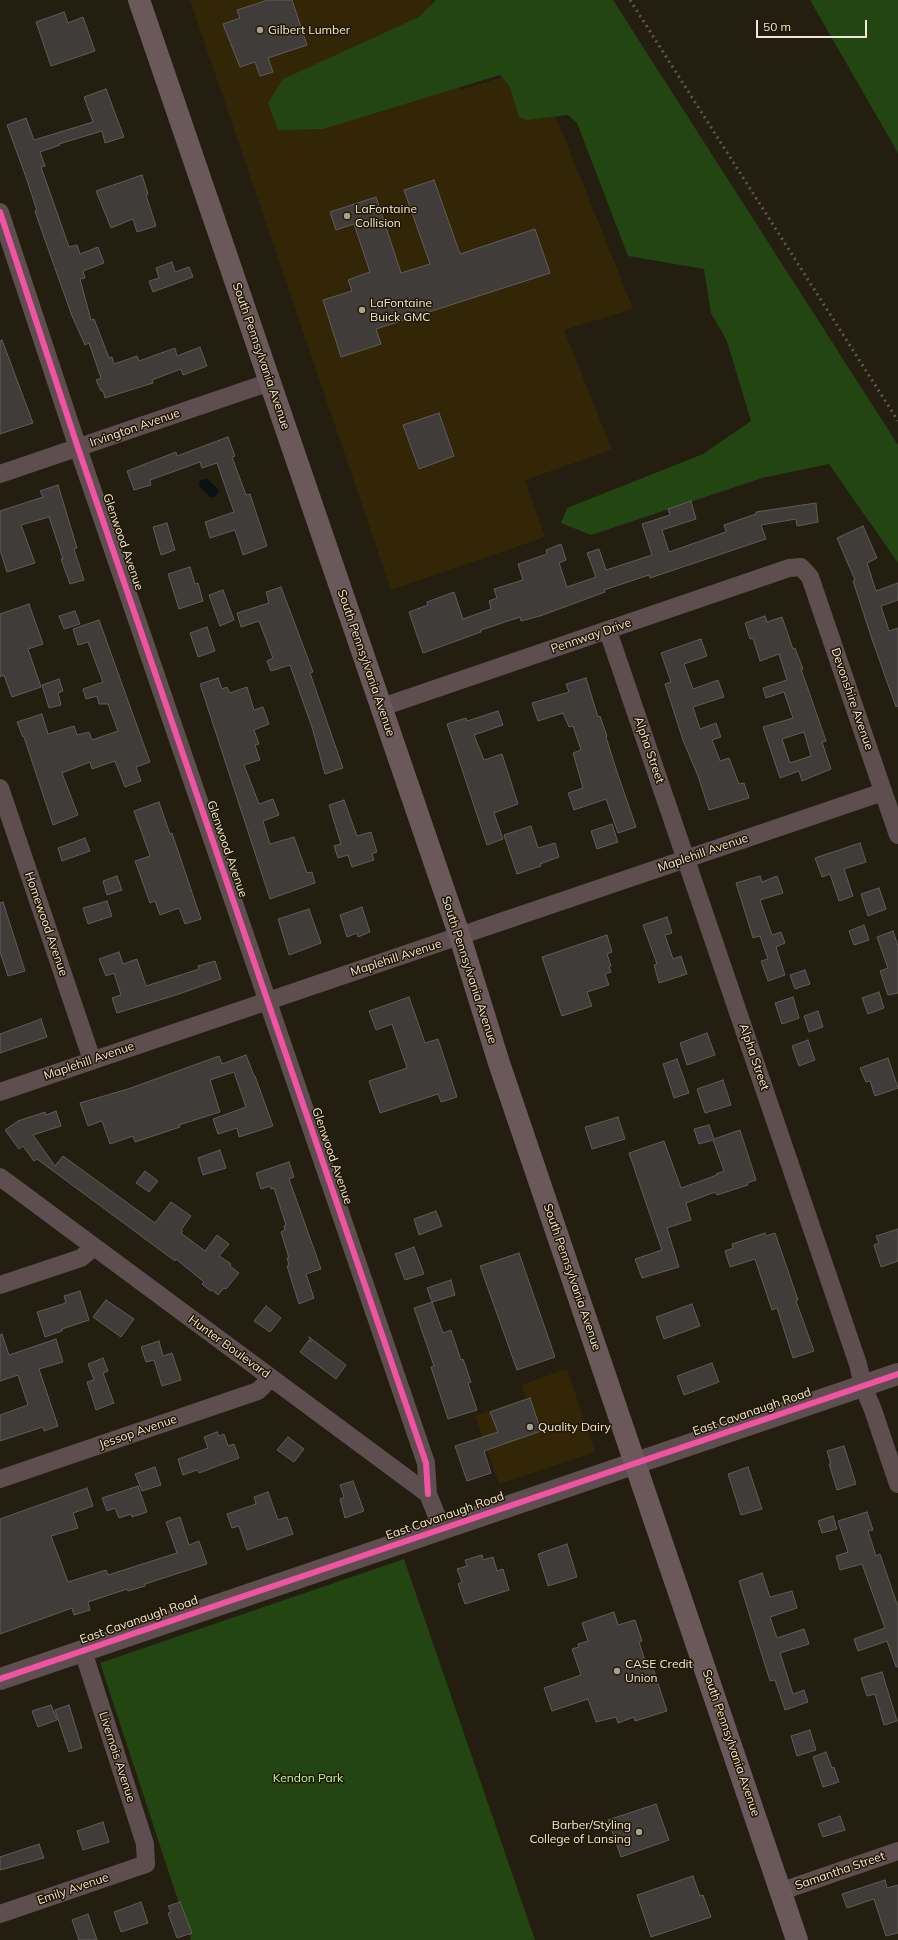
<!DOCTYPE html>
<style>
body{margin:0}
#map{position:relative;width:898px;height:1940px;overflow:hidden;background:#231e10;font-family:Mulish,sans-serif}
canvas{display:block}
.scale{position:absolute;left:756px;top:20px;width:111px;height:18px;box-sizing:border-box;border:2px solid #eee7d8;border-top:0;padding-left:5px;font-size:12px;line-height:14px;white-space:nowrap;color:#eee7d8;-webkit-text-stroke:3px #221801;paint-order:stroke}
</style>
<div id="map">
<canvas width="898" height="1940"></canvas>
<div class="scale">50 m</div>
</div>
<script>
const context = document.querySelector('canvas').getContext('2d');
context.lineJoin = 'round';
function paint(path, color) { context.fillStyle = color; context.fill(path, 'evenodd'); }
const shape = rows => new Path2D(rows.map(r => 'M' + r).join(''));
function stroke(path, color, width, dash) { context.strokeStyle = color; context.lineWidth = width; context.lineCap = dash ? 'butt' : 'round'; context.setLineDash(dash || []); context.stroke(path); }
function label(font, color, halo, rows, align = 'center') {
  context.font = font + ' Mulish,sans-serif'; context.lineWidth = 3; context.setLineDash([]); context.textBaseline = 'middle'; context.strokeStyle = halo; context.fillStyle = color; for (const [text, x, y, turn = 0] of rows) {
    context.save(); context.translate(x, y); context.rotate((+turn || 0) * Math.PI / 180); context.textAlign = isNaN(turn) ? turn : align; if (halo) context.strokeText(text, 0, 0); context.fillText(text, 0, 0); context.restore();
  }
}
paint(shape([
 [190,0,430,0,460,90,536,67,633,309,564,330,612,450,525,480,545,537,391,590],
 [567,1369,595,1452,499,1484,475,1416,526,1398,521,1385]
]), '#332606');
paint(shape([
 [436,0,613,0,898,445,898,563,829,464,762,478,591,535,561,523,567,508,703,454,751,421,727,341,711,313,704,269,628,256,577,123,568,115,527,120,519,117,510,87,500,75,323,129,278,130,268,103,283,79,419,17],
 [810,0,898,0,898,153],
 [404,1559,535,1940,191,1940,100,1663]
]), '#224512');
paint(shape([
 [204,479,207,479,218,489,219,491,215,497,210,497,199,486,200,481]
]), '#081215');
const building = shape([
 [268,0,292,0,307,45,268,58,273,72,260,76,255,62,240,67,223,24,240,18,237,10,268,0],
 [64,12,68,23,83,17,95,51,51,66,36,22,64,12],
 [106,89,124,137,105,143,102,131,59,144,60,145,40,152,45,166,41,167,69,247,77,245,80,254,98,247,104,263,83,271,85,278,80,279,91,320,94,319,109,358,112,357,114,364,137,356,139,361,175,348,177,356,200,347,207,366,183,375,181,369,152,380,153,383,105,398,103,391,101,391,96,380,101,378,89,343,85,345,72,316,39,223,35,211,37,211,27,180,7,125,26,118,34,140,93,122,84,97,106,89],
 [142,175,148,194,146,195,156,226,137,232,133,219,111,228,96,191,142,175],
 [434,180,460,254,535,229,550,273,376,329,381,344,341,357,323,300,352,291,348,280,370,272,354,224,336,230,330,212,376,197,401,273,430,264,404,190,434,180],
 [172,262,175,272,189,267,193,277,153,292,149,281,159,278,156,268,172,262],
 [2,340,33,423,0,434,0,341,2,340],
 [439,413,454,456,419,469,403,425,439,413],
 [228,437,235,456,232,457,246,495,250,494,267,546,243,555,235,530,210,538,205,522,234,512,217,463,202,468,200,462,150,480,151,485,134,490,127,471,176,452,177,456,228,437],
 [58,485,77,548,74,549,84,580,70,584,61,559,63,559,49,517,21,525,35,563,7,572,0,550,0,511,43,497,40,491,58,485],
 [691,501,696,519,662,530,669,552,726,532,724,525,756,514,756,512,816,503,818,522,797,526,796,519,761,525,766,539,650,578,649,575,604,590,605,592,540,616,521,621,520,617,481,630,481,632,423,653,409,612,428,605,427,602,454,592,463,619,491,609,489,601,497,598,494,589,523,580,518,564,547,554,546,550,561,544,566,560,559,563,567,587,596,577,587,553,599,549,606,570,652,555,642,524,670,515,668,509,691,501],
 [167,523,175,550,161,555,153,527,167,523],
 [863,526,877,558,867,563,876,591,898,583,898,600,881,606,889,631,898,628,898,706,896,707,872,639,853,581,855,580,837,538,863,526],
 [190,567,195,584,198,583,203,601,179,609,168,574,190,567],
 [281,587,313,672,310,673,343,768,325,774,312,727,290,665,271,671,267,661,273,658,259,621,241,627,237,613,269,603,266,592,281,587],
 [223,590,234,620,220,626,209,595,223,590],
 [29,604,43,644,28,649,41,687,12,697,4,675,0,677,0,614,29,604],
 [75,611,80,624,64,629,59,616,75,611],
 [765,616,767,622,782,617,793,649,795,648,803,669,801,669,826,741,822,742,831,769,802,781,799,771,780,778,763,727,793,718,784,692,766,698,763,688,787,680,779,654,760,661,753,638,750,639,745,623,765,616],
 [804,732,811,756,790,763,782,739,804,732],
 [99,620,150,762,136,767,141,781,125,787,115,761,92,769,90,762,62,773,78,815,53,825,24,737,23,737,17,722,42,714,48,734,74,726,77,735,89,732,92,740,118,731,108,704,99,704,97,696,86,699,83,689,103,682,88,642,78,645,73,629,99,620],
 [207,627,215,651,198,657,190,633,207,627],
 [701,639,707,656,684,664,693,689,718,680,724,697,693,707,700,729,716,723,721,737,712,740,720,761,729,758,739,784,744,783,749,798,709,810,698,776,683,740,665,684,671,682,661,653,701,639],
 [218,678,222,689,227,687,230,693,247,687,254,710,263,707,269,724,254,730,259,744,255,745,260,760,244,765,259,804,273,799,279,815,263,821,270,844,294,837,307,873,312,872,315,883,270,899,200,684,218,678],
 [586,678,598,717,600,716,607,736,606,737,617,772,636,827,618,833,606,799,574,810,568,793,583,788,573,753,581,750,573,726,569,727,563,713,538,721,532,703,569,692,566,684,586,678],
 [59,679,63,691,58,693,61,705,49,708,42,685,59,679],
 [498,711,503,725,474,735,484,760,502,754,518,804,494,813,503,839,487,845,447,724,466,718,467,721,498,711],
 [344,800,357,836,371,832,377,852,372,854,374,860,352,867,348,855,338,858,334,846,341,844,329,805,344,800],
 [159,802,170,834,172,833,201,919,185,924,179,908,160,915,155,901,150,903,135,861,150,856,134,811,159,802],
 [612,824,618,842,597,849,591,831,612,824],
 [531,826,538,848,555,843,559,857,540,864,541,866,517,874,504,835,531,826],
 [85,838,90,851,62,861,58,848,85,838],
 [860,843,866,862,844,869,853,896,839,901,830,874,822,877,815,858,860,843],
 [117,876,122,890,107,895,103,881,117,876],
 [760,876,762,882,777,876,783,893,760,900,772,935,781,932,785,943,776,947,785,975,768,981,761,961,768,959,760,936,753,938,736,883,760,876],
 [879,888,886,909,868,916,861,894,879,888],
 [107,901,112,916,88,924,83,908,107,901],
 [3,902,25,971,8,976,0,952,0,903,3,902],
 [362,907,370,932,358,937,357,933,347,937,340,915,362,907],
 [309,909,321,943,289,955,278,919,309,909],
 [667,917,672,933,665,935,673,959,681,956,687,974,659,983,654,965,657,964,643,925,667,917],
 [864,925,869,940,854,945,849,931,864,925],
 [893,931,898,946,898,993,888,995,880,971,888,968,877,937,893,931],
 [607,935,612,952,607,954,611,966,609,967,611,972,605,974,609,985,587,992,592,1006,562,1016,542,957,607,935],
 [119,952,123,964,137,959,146,986,199,969,198,966,215,961,221,979,176,995,117,1013,112,998,121,995,114,973,106,976,99,959,119,952],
 [805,970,810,984,795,989,790,975,805,970],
 [879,992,884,1008,868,1014,862,998,879,992],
 [409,997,425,1043,438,1039,457,1097,441,1102,438,1094,380,1113,369,1081,407,1068,392,1024,376,1030,369,1011,409,997],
 [793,997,799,1018,782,1024,775,1003,793,997],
 [818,1011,823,1027,809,1032,804,1016,818,1011],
 [41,1019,47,1037,0,1053,0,1034,41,1019],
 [707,1033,715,1055,687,1065,680,1043,707,1033],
 [808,1040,815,1060,799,1066,792,1046,808,1040],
 [246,1055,254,1076,255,1076,273,1126,239,1137,237,1128,218,1134,213,1119,246,1107,234,1072,210,1080,220,1112,179,1125,180,1127,135,1142,133,1136,110,1144,102,1121,88,1126,80,1103,128,1089,219,1056,222,1064,246,1055],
 [888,1058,898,1088,875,1096,870,1081,866,1082,860,1068,888,1058],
 [677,1059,689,1093,674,1098,663,1064,677,1059],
 [723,1080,731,1105,705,1113,697,1089,723,1080],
 [56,1111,61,1126,33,1135,55,1166,63,1156,155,1223,171,1202,191,1216,181,1230,183,1231,181,1233,205,1251,217,1235,229,1244,219,1256,231,1264,230,1266,239,1273,226,1289,224,1288,218,1295,212,1290,211,1291,202,1284,204,1282,176,1259,175,1261,37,1159,34,1161,23,1146,19,1149,5,1130,18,1121,45,1112,46,1115,56,1111],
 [618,1117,625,1139,592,1149,585,1127,618,1117],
 [709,1125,714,1139,740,1130,756,1180,747,1183,748,1185,717,1195,715,1192,686,1203,691,1220,667,1228,679,1267,642,1278,635,1259,662,1250,629,1153,664,1141,681,1188,717,1175,716,1174,724,1171,713,1140,699,1144,694,1129,709,1125],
 [220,1150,226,1168,203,1175,198,1158,220,1150],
 [289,1162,294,1177,289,1179,321,1269,306,1274,314,1298,299,1304,287,1266,289,1265,287,1258,289,1258,281,1232,285,1230,284,1226,286,1225,274,1188,271,1189,270,1186,261,1189,256,1173,289,1162],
 [145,1171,158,1181,149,1192,136,1183,145,1171],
 [436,1211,442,1226,419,1235,414,1219,436,1211],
 [898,1229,898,1261,881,1267,874,1245,879,1243,876,1236,898,1229],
 [765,1233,766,1236,775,1233,798,1300,796,1301,814,1351,793,1358,777,1308,772,1310,755,1259,730,1267,725,1251,733,1248,732,1244,765,1233],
 [414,1247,424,1274,405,1280,395,1254,414,1247],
 [519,1253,555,1357,517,1370,480,1266,519,1253],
 [451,1280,455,1295,432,1302,427,1288,451,1280],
 [80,1291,89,1320,62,1329,62,1331,45,1337,37,1312,66,1303,64,1296,80,1291],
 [106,1300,134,1319,121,1337,93,1317,106,1300],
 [432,1302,443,1333,451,1330,461,1360,463,1359,471,1382,468,1383,477,1410,448,1419,431,1367,434,1366,414,1308,432,1302],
 [692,1304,700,1326,664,1339,656,1317,692,1304],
 [266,1306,281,1318,270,1332,254,1321,266,1306],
 [2,1334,9,1355,56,1339,63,1362,39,1369,58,1426,44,1431,43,1427,0,1441,0,1415,28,1405,18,1375,0,1381,0,1335,2,1334],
 [309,1337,346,1365,336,1379,300,1352,309,1340,311,1342,309,1337],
 [159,1341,163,1356,172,1353,181,1380,162,1386,154,1360,146,1362,141,1347,159,1341],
 [103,1358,108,1371,103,1373,114,1403,96,1410,87,1382,94,1380,88,1364,103,1358],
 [712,1363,719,1382,684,1395,677,1376,712,1363],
 [530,1398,541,1431,484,1451,491,1473,467,1481,455,1446,498,1432,490,1412,530,1398],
 [217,1432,219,1436,224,1434,228,1446,234,1444,239,1458,199,1473,197,1470,183,1475,178,1459,208,1448,204,1437,217,1432],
 [288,1437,304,1449,294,1462,277,1450,288,1437],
 [844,1446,856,1484,837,1490,829,1464,831,1464,827,1451,844,1446],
 [155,1467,161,1485,142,1491,135,1474,155,1467],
 [748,1467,762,1509,741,1515,728,1474,748,1467],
 [353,1481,364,1511,345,1518,340,1499,344,1497,340,1485,353,1481],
 [138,1486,147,1512,132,1517,131,1514,119,1518,115,1508,107,1511,102,1498,138,1486],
 [87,1488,93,1506,73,1513,78,1528,51,1536,68,1582,106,1570,108,1575,177,1553,166,1522,180,1517,189,1545,199,1541,207,1564,145,1584,145,1586,128,1591,127,1589,88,1602,90,1610,74,1615,72,1608,0,1634,0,1519,87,1488],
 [268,1492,278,1520,287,1517,293,1534,247,1550,239,1526,232,1528,227,1514,256,1504,254,1497,268,1492],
 [867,1512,873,1530,868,1531,876,1556,880,1554,898,1607,898,1667,896,1667,887,1641,858,1651,854,1639,885,1628,862,1564,840,1570,836,1556,848,1552,838,1521,867,1512],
 [833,1516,837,1529,822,1533,818,1521,833,1516],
 [567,1544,577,1577,548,1586,538,1554,567,1544],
 [482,1555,483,1560,493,1557,497,1571,503,1569,509,1590,465,1604,458,1584,462,1582,457,1569,467,1566,465,1560,482,1555],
 [762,1573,770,1597,792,1591,797,1608,770,1617,777,1638,804,1629,809,1644,780,1653,793,1694,804,1690,808,1702,785,1710,775,1680,770,1681,739,1581,762,1573],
 [614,1612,618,1625,635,1620,642,1641,639,1642,647,1667,652,1665,667,1711,635,1721,634,1717,618,1723,616,1717,596,1722,588,1699,552,1711,544,1688,581,1675,572,1649,579,1647,578,1644,588,1641,582,1623,614,1612],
 [882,1672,897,1721,884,1725,875,1694,867,1696,861,1678,882,1672],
 [51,1705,57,1720,38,1727,32,1711,51,1705],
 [69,1705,82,1748,69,1752,55,1710,69,1705],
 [810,1730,816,1750,797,1756,791,1736,810,1730],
 [826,1752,832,1768,834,1767,839,1782,823,1787,813,1757,826,1752],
 [656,1804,669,1840,621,1857,608,1820,656,1804],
 [840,1816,845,1830,823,1837,818,1824,840,1816],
 [103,1822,109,1842,83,1850,77,1831,103,1822],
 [39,1844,44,1858,0,1870,0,1857,39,1844],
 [693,1876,700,1896,703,1895,711,1917,651,1937,637,1895,693,1876],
 [885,1880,887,1888,898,1885,898,1933,886,1936,874,1899,847,1908,842,1894,885,1880],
 [141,1902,148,1923,121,1932,114,1912,141,1902],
 [180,1902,192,1933,177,1938,168,1913,171,1912,168,1906,180,1902],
 [88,1914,97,1940,79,1940,72,1920,88,1914]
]);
paint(building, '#403c3a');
stroke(building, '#605c5a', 1);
stroke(shape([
 [0,212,78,448,426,1463,428,1494],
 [0,474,270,382],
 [608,631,858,1364,863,1386,873,1410,898,1484],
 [382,707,789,568,801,567,810,577,898,835],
 [0,788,92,1060],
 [0,1092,883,792],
 [0,1177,428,1494,442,1529],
 [0,1285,81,1258,94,1247],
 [0,1479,258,1391,271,1378],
 [782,1891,898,1851],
 [0,1914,146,1864,145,1844,83,1651]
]), '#5e4e50', 18);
stroke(shape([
 [0,1679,898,1374]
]), '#5e4e50', 22);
stroke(shape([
 [139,0,460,937,499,1063,797,1940]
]), '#6b585a', 22);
stroke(shape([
 [630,0,898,421]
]), '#605652', 3, [2, 4]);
stroke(shape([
 [0,212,78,448,426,1463,428,1494],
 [0,1679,898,1374]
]), '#f153a3', 6);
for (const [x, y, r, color] of [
 [260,30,4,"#a7a192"],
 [347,216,4,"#a7a192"],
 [362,310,4,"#a7a192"],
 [530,1427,4,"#a7a192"],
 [617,1671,4,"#a7a192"],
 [639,1832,4,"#a7a192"]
]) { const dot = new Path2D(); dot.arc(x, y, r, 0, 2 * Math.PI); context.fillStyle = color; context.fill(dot); stroke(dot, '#221801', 1.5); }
label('12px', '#eee7d8', '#221801', [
 ["Gilbert Lumber",268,30],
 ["LaFontaine",355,209],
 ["Collision",355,223],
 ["LaFontaine",370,303],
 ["Buick GMC",370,317],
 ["Quality Dairy",538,1427],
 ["CASE Credit",625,1664],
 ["Union",625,1678],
 ["Barber/Styling",631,1825,"right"],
 ["College of Lansing",631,1839,"right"]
], 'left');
label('12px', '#eee7d8', '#221801', [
 ["South Pennsylvania Avenue",261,356,71],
 ["Irvington Avenue",135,428,-19],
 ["Glenwood Avenue",123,542,71],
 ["Pennway Drive",591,636,-19],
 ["South Pennsylvania Avenue",366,663,71],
 ["Devonshire Avenue",852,699,71],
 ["Alpha Street",649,750,71],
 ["Glenwood Avenue",227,849,71],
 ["Maplehill Avenue",703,853,-19],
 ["Homewood Avenue",46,924,71],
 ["Maplehill Avenue",396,958,-18],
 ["South Pennsylvania Avenue",469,970,72],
 ["Alpha Street",754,1057,71],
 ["Maplehill Avenue",89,1061,-19],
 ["Glenwood Avenue",332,1156,71],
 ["South Pennsylvania Avenue",572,1277,71],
 ["Hunter Boulevard",229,1347,36],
 ["East Cavanaugh Road",752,1412,-19],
 ["Jessop Avenue",138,1432,-19],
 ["East Cavanaugh Road",445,1516,-19],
 ["East Cavanaugh Road",139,1620,-19],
 ["South Pennsylvania Avenue",731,1743,71],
 ["Livernois Avenue",117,1757,72],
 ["Samantha Street",840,1871,-19],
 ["Emily Avenue",73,1889,-19]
]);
label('12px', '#b8faa3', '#221801', [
 ["Kendon Park",308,1778]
]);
</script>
